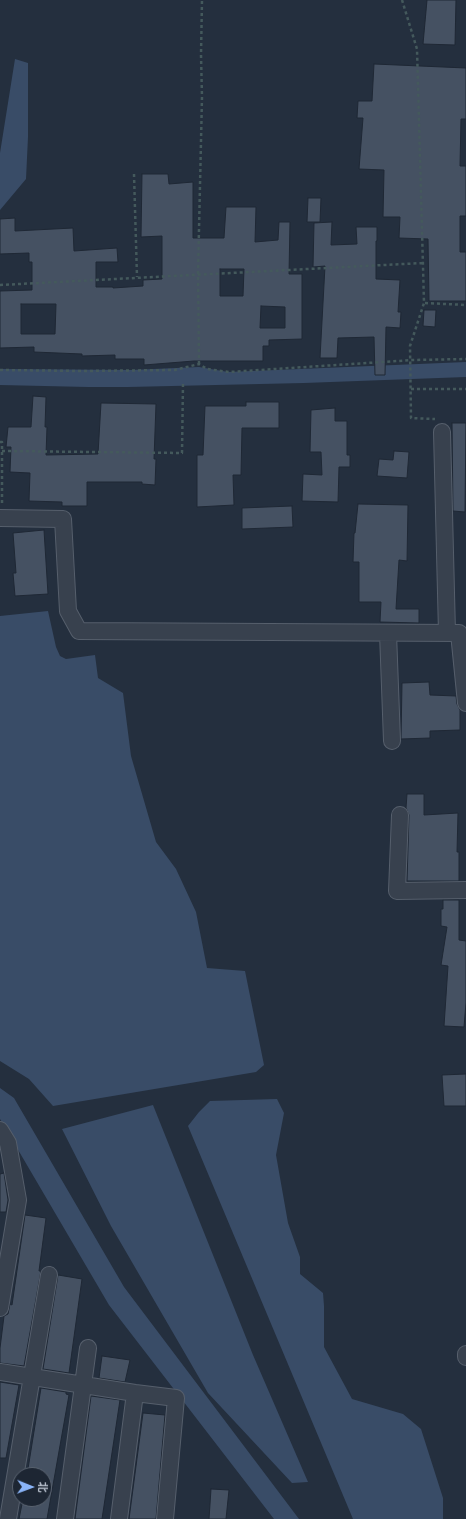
<!DOCTYPE html>
<meta charset="utf-8">
<style>
body{margin:0}
#map{position:relative;width:466px;height:1519px;overflow:hidden;background:#242f3e;font-family:"Open Sans","Noto Sans SC",sans-serif}
canvas{display:block}
.north{position:absolute;left:12px;top:1467px;width:40px;height:40px;box-sizing:border-box;background:#1d2633;border:1px solid #59626f;border-radius:50%;rotate:91deg;font-size:11px;font-weight:700;line-height:16px;text-align:center;color:#b4bcc9}
.north::after{content:'';display:block;margin:auto;width:14px;height:18px;background:#8ab4f8;clip-path:polygon(50% 0,100% 100%,50% 72%,0 100%)}
</style>
<div id="map">
<canvas width="466" height="1519"></canvas>
<div class="north">北</div>
</div>
<script>
const context = document.querySelector('canvas').getContext('2d');
context.lineJoin = 'round';
function paint(path, color) { context.fillStyle = color; context.fill(path, 'evenodd'); }
const shape = rows => new Path2D(rows.map(r => 'M' + r).join(''));
function stroke(path, color, width, dash) { context.strokeStyle = color; context.lineWidth = width; context.lineCap = dash ? 'butt' : 'round'; context.setLineDash(dash || []); context.stroke(path); }
paint(shape([
 [15,59,28,63,28,137,26,179,0,210,0,153],
 [466,362,466,377,304,383,128,387,88,387,0,385,0,369,131,370,199,367,228,372],
 [48,611,56,647,60,656,66,659,95,655,98,678,123,693,131,756,156,842,176,869,196,912,207,968,245,971,264,1065,256,1072,53,1106,29,1079,0,1061,0,616],
 [0,1088,14,1098,124,1287,299,1519,274,1519,109,1305,0,1119],
 [277,1099,284,1113,276,1155,288,1223,300,1257,300,1274,323,1293,324,1306,324,1347,352,1399,403,1414,421,1429,443,1498,443,1519,353,1519,188,1126,199,1112,210,1101],
 [153,1105,253,1355,308,1482,292,1483,208,1393,111,1226,62,1129]
]), '#394c67');
const building = shape([
 [427,0,456,0,455,45,423,44,427,0],
 [374,64,466,68,466,119,461,119,460,166,466,166,466,216,460,216,460,252,466,252,466,301,429,301,428,239,399,238,400,217,383,217,384,170,359,169,363,118,357,118,358,101,372,101,374,64],
 [142,174,168,174,169,184,193,182,193,238,224,238,226,207,256,207,255,242,278,240,279,222,290,222,289,274,302,274,302,339,269,340,269,346,263,346,263,361,194,361,144,365,144,359,115,359,115,355,82,356,82,354,34,352,34,347,0,348,0,291,32,290,32,262,29,262,29,253,0,254,0,219,15,218,15,231,73,228,74,251,117,248,118,262,96,262,96,287,113,287,113,288,143,286,143,280,162,279,162,236,141,237,142,174],
 [220,269,244,269,243,296,220,296,220,269],
 [21,304,56,304,55,334,21,334,21,304],
 [261,306,285,307,285,328,260,328,261,306],
 [308,198,321,198,320,222,307,222,308,198],
 [332,222,331,245,357,244,356,227,377,227,377,241,376,241,376,279,400,280,398,312,401,312,400,328,386,327,385,375,375,375,374,337,338,338,337,358,320,358,325,266,313,267,314,223,332,222],
 [424,310,436,310,435,327,423,326,424,310],
 [33,396,46,397,45,427,47,427,46,455,98,454,101,403,156,404,154,459,156,459,155,485,142,484,142,482,87,482,87,506,62,506,62,502,29,501,30,473,10,472,11,447,6,447,8,427,31,427,33,396],
 [246,402,279,402,279,428,242,428,241,475,233,475,234,505,197,507,197,455,203,455,205,406,246,406,246,402],
 [335,408,335,421,347,421,347,455,350,455,350,467,339,467,338,502,302,501,303,474,322,475,321,452,310,452,311,410,335,408],
 [452,423,466,423,465,512,453,511,452,423],
 [394,451,409,452,407,478,377,476,379,459,393,460,394,451],
 [358,504,408,505,407,561,399,560,396,609,419,609,419,623,380,622,381,602,359,602,359,562,353,562,354,533,355,533,358,504],
 [292,506,293,527,242,529,242,508,292,506],
 [44,530,48,594,15,596,13,573,16,573,13,533,44,530],
 [429,682,430,695,456,696,457,704,460,710,460,730,430,731,430,738,401,739,402,683,429,682],
 [407,794,424,794,424,815,458,813,457,852,459,852,459,881,407,881,409,815,406,808,407,794],
 [443,900,459,900,459,940,466,941,466,1003,464,1027,444,1026,448,966,441,965,447,927,441,926,441,909,443,909,443,900],
 [466,1074,466,1106,444,1106,442,1075,466,1074],
 [4,1173,8,1200,6,1212,0,1212,0,1174,4,1173],
 [25,1215,46,1218,39,1271,41,1271,24,1366,0,1363,0,1348,4,1316,8,1314,10,1304,12,1305,25,1215],
 [58,1275,82,1279,69,1373,43,1369,58,1275],
 [102,1356,130,1360,125,1382,99,1378,102,1356],
 [0,1382,19,1385,6,1458,0,1458,0,1382],
 [41,1388,66,1392,66,1394,69,1395,47,1519,19,1519,23,1499,44,1499,44,1475,27,1475,41,1388],
 [91,1396,120,1400,102,1519,75,1519,91,1396],
 [143,1413,165,1415,156,1519,129,1519,143,1413],
 [211,1489,229,1490,226,1519,209,1519,211,1489]
]);
paint(building, '#455162');
stroke(building, '#1f2835', 1);
const minor = shape([
 [442,432,447,633],
 [0,518,63,519,68,611,79,631,459,633,466,703],
 [388,633,392,741],
 [400,815,397,891,466,890],
 [0,1130,8,1143,18,1200,0,1308],
 [466,1354,466,1357],
 [0,1372,135,1393,176,1398,165,1519],
 [8,1519,49,1275],
 [65,1519,88,1348],
 [119,1519,135,1393]
]);
stroke(minor, '#565f6c', 18);
stroke(shape([
 [402,0,417,49,424,303,410,346,411,418,435,419],
 [134,174,137,277],
 [0,285,423,263],
 [425,303,466,305],
 [199,364,198,274,202,97,201,55,202,0],
 [0,370,82,371,175,370,199,364,207,369,229,372,413,360,466,359],
 [411,389,466,389],
 [0,442,2,442,2,503],
 [2,451,182,453,183,383]
]), '#44595c', 2.5, [3, 3]);
stroke(minor, '#38414e', 16);
</script>
